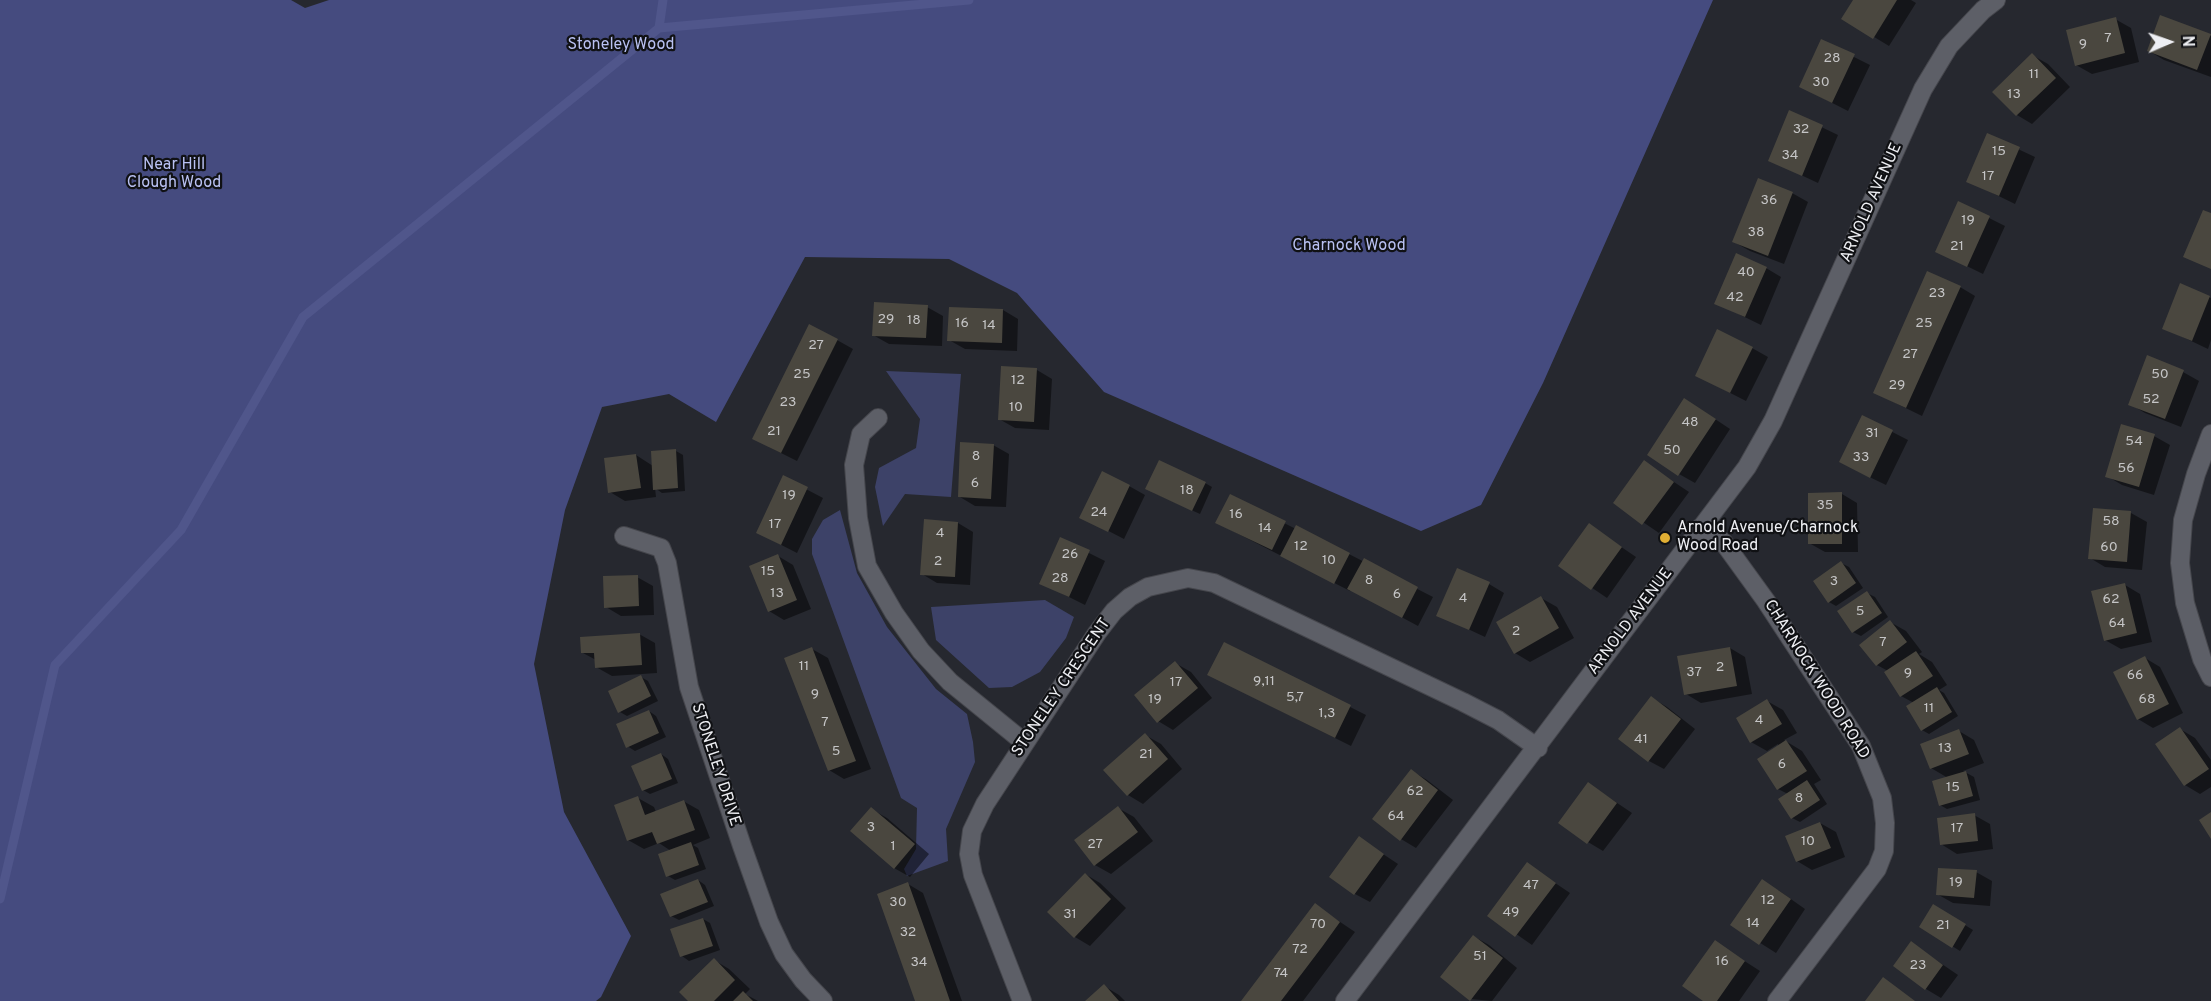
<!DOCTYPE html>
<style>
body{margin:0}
#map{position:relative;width:2211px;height:1001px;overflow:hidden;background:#26282f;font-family:Overpass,sans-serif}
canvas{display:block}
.north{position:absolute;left:2139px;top:12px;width:60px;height:60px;-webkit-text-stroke:4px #101114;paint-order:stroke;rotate:88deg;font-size:16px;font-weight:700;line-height:24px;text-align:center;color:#eeeff3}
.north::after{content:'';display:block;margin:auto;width:21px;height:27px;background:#eeeff3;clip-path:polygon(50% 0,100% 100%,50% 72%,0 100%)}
</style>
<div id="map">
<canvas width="2211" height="1001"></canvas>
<div class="north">N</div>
</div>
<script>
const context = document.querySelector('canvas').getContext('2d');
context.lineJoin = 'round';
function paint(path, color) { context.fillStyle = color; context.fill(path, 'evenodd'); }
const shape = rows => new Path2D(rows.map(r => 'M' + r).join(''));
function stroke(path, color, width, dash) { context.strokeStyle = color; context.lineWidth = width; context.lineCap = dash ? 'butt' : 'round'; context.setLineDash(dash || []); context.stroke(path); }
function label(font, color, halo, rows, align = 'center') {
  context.font = font + ' Overpass,sans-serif'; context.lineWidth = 4.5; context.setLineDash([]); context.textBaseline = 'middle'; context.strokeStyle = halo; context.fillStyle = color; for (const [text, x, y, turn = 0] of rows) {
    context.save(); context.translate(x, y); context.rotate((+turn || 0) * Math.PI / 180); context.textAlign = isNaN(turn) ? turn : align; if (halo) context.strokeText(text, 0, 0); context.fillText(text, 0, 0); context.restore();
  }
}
paint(shape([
 [886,371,961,374,951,497,905,494,883,526,875,487,879,468,916,448,920,419],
 [840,510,857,573,887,627,936,689,967,714,973,742,975,762,946,829,948,861,907,876,904,869,916,849,917,808,901,798,812,554,812,539,823,520],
 [1045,600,1074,617,1066,638,1040,672,1012,687,989,688,936,640,931,607]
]), '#3d4268');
paint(shape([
 [0,0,291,0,305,8,329,0,1713,0,1543,383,1481,505,1421,531,1104,392,1017,293,949,259,805,257,716,422,669,394,602,407,565,510,534,664,564,812,631,936,601,997,596,1001,0,1001]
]), '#454b7f');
paint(shape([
 [1854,0,1911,0,1916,3,1889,46,1843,18],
 [2161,17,2211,36,2211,77,2164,60,2149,51],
 [2115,19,2131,28,2139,62,2092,74,2076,65],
 [1822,41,1870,65,1848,111,1801,87],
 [2032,55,2048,64,2070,87,2032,124,2017,115],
 [1790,112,1838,135,1818,183,1769,160],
 [1988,135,2035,157,2015,204,1968,181],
 [1792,193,1808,202,1784,264,1750,251,1734,242],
 [1959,203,2005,226,1983,274,1936,251],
 [1766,268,1781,277,1761,325,1716,303],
 [2181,285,2211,298,2211,340,2208,349,2164,328],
 [1960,287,1975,296,1922,416,1875,393],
 [927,307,943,316,942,346,889,344,873,335],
 [1003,310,1018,319,1017,351,965,349,949,340],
 [837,340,853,349,797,461,769,447],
 [1752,348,1768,357,1746,401,1697,376],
 [1037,370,1052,379,1049,430,1015,428,999,419],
 [2183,372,2199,381,2181,427,2145,413,2130,404],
 [1700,409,1730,429,1695,483,1679,474],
 [1863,417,1908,440,1886,485,1857,471],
 [2154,436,2170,445,2154,495,2122,485,2107,476],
 [993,445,1009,454,1006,507,975,506,960,497],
 [676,451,683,455,685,491,662,493,655,488,656,497,625,501,610,492,636,455,653,466],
 [1644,462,1689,492,1659,533,1615,503],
 [783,477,823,498,797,553,758,533],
 [1205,483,1212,487,1200,514,1154,493],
 [1129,486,1145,495,1124,539,1095,524],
 [1842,494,1857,503,1858,552,1825,552,1809,543],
 [1230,496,1296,529,1296,527,1433,597,1418,626,1351,590,1350,591,1217,523],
 [2094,510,2131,513,2147,522,2142,570,2105,567,2090,558],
 [958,523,973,532,970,585,937,583,922,574],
 [1589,525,1636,557,1607,598,1560,566],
 [1061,539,1105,561,1085,605,1041,583],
 [778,556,793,565,811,609,784,620,769,611],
 [1841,563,1849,567,1863,588,1836,606,1829,602],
 [637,577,653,586,654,615,621,616,606,607],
 [1489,584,1504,593,1485,637,1438,615],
 [2125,585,2140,594,2152,642,2121,649,2105,640],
 [1867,593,1875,597,1888,617,1861,636,1853,632],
 [1541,598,1557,607,1574,638,1530,662,1515,653],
 [1890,622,1906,631,1922,652,1919,654,1932,662,1947,685,1939,690,1944,693,1958,716,1929,734,1922,730,1914,703,1901,696,1888,671,1877,665,1861,645],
 [639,634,655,643,657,673,612,676,596,667,596,660,583,653],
 [1225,644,1366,715,1351,746,1225,683],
 [1730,648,1745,657,1752,694,1701,703,1686,694],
 [812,649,828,658,871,769,844,779,829,770],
 [2145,658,2160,667,2183,713,2153,728,2138,719],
 [1175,663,1191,672,1212,698,1173,730,1158,721],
 [641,677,648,681,658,701,627,716,620,712],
 [1652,698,1667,707,1695,729,1664,769,1649,761],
 [1767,701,1783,710,1797,733,1784,740,1802,751,1821,780,1814,784,1827,804,1800,822,1792,818,1788,794,1778,789,1779,746,1778,744,1767,751,1751,742],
 [649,711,656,716,666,737,635,751,627,746],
 [2180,729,2195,738,2211,760,2211,787,2200,794,2185,785],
 [1959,731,1974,740,1984,763,1963,771,1974,777,1980,800,1947,809,1940,805,1948,778,1931,768],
 [1145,735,1161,744,1182,769,1143,804,1128,795],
 [661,754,668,759,678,783,650,794,643,790],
 [1412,771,1427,780,1453,800,1416,848,1401,839],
 [1589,784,1632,813,1603,851,1588,842],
 [638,798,654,807,656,812,683,801,699,810,710,838,693,845,698,848,706,869,675,880,668,876,671,851,659,843,644,849,628,840],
 [1118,808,1134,817,1153,841,1111,874,1095,865],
 [871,809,887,818,929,854,910,877,894,868],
 [1974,815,1990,824,1993,849,1957,854,1941,844],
 [1820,823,1836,832,1845,857,1812,870,1797,861],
 [1359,838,1398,864,1370,902,1355,894],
 [1527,864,1570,893,1532,945,1489,915],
 [1976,872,1992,881,1990,906,1953,903,1937,894],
 [1085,874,1100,883,1126,908,1090,946,1075,937],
 [698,880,705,885,714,906,679,920,671,916],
 [908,884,923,893,962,1001,917,1001],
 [1778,890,1805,909,1776,953,1732,925],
 [1315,905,1355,932,1303,1001,1243,1001],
 [1934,906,1973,930,1960,951,1922,927],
 [703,919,710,923,720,950,689,961,682,956],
 [1473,936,1489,945,1517,968,1492,1001,1471,999],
 [1715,942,1760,971,1739,1001,1706,1001],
 [1911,943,1958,975,1941,998,1926,989],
 [714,960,729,969,750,989,745,994,758,1001,690,1001],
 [1104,986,1119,995,1125,1001,1087,1001]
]), '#0007');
stroke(shape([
 [659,28,663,0],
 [0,899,55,665,181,530,303,317,659,28,969,0]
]), '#50568b', 9);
paint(shape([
 [1853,0,1897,0,1873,39,1841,19],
 [2160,15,2211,34,2197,70,2147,51],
 [2116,17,2125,53,2075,66,2066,30],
 [1821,39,1855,54,1832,103,1799,87],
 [2032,53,2056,78,2016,116,1992,92],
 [1789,110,1823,125,1802,176,1768,161],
 [1987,133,2020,147,1999,196,1966,182],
 [1758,178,1793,192,1768,256,1732,242],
 [1958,201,1990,216,1967,267,1935,252],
 [2203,210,2211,213,2211,269,2183,257],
 [1736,253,1767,267,1745,317,1714,304],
 [1927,271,1961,286,1906,408,1873,393],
 [2180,283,2210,296,2192,341,2162,329],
 [874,302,928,305,926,338,872,336],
 [949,307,1003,309,1002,343,947,341],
 [809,324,838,339,781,453,752,439],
 [1717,329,1753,347,1730,393,1695,376],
 [2147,355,2184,370,2165,419,2128,405],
 [1001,366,1037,368,1034,422,998,420],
 [1684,398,1716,419,1678,476,1647,455],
 [1862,415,1893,430,1870,478,1839,462],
 [2121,424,2155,434,2139,487,2105,477],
 [960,442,994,444,991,499,958,497],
 [676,449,678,488,653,490,651,451],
 [636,454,641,488,608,493,604,458],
 [1159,460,1206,482,1192,511,1145,489],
 [1644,460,1674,482,1642,525,1613,503],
 [1102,471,1130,485,1108,532,1079,518],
 [783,475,808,487,781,545,756,533],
 [1842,492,1842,544,1808,544,1808,493],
 [1230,494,1286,521,1272,550,1215,523],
 [2093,508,2131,511,2127,562,2088,559],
 [924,519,958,522,955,577,920,575],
 [1589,523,1622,547,1591,590,1558,566],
 [1296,525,1350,553,1334,584,1280,556],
 [1060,537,1090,550,1069,597,1039,584],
 [778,554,797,600,768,612,749,566],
 [1364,558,1418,587,1402,618,1347,589],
 [1841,561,1856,583,1828,603,1813,581],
 [1457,568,1490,582,1469,630,1436,616],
 [638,575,639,606,604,608,603,576],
 [2125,583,2137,633,2104,641,2091,591],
 [1867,591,1882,613,1852,633,1837,611],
 [1541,596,1559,628,1514,654,1496,622],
 [1890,620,1907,642,1876,666,1859,645],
 [640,633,642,665,595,668,594,653,581,653,580,637],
 [1224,642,1351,705,1335,738,1207,675],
 [812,647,856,761,828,771,784,658],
 [1730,647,1737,686,1684,695,1677,656],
 [1916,651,1933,676,1900,697,1884,672],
 [2145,656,2169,704,2137,720,2113,672],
 [1175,661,1198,688,1157,723,1134,695],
 [641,675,651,696,618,713,608,691],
 [1937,687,1952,712,1921,731,1906,706],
 [1651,696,1681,719,1648,762,1618,739],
 [1767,699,1782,724,1750,743,1736,718],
 [649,710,659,733,626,748,616,724],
 [2180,727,2209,769,2184,786,2155,744],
 [1959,729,1969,754,1930,769,1920,744],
 [1145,733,1168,759,1127,796,1103,770],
 [1786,740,1807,771,1777,790,1757,759],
 [661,753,672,779,642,791,631,766],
 [1411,769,1438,790,1400,841,1372,819],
 [1966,771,1973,796,1939,806,1932,781],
 [1807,780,1820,800,1791,819,1778,799],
 [1588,782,1617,803,1587,844,1558,823],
 [638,796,645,815,684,800,695,830,657,844,652,832,627,841,614,805],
 [1118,806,1138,832,1094,866,1074,840],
 [871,807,915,844,894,869,850,831],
 [2211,812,2211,839,2199,820],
 [1975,813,1978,841,1940,845,1937,818],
 [1820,822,1831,848,1796,862,1785,836],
 [1359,836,1384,854,1354,895,1329,877],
 [691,842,699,865,666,877,658,854],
 [1527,862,1556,883,1515,937,1487,916],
 [1938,868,1977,870,1974,898,1936,895],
 [1085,873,1111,899,1074,938,1047,912],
 [698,879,708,902,670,917,660,894],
 [1762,879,1791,899,1759,945,1730,925],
 [908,882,940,972,950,1001,915,1001,877,894],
 [1315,903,1340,922,1322,947,1281,1001,1241,1001],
 [1933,904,1966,924,1952,948,1919,927],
 [703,918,713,946,680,957,670,929],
 [1473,935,1503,958,1470,1001,1440,977],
 [1715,940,1745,961,1717,1001,1703,1001,1682,986],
 [1911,941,1943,965,1925,990,1893,966],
 [714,958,735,980,714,1001,688,1001,679,992],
 [1883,977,1915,1001,1865,1001],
 [1104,984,1119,1001,1085,1001],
 [743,991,753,1001,733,1001]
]), '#4a473f');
const minor = shape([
 [878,418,861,434,854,465,858,518,867,566,894,613,921,651,950,682,1025,743],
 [2211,434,2196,474,2183,520,2180,563,2185,603,2202,659,2211,677],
 [1701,527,1724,543,1766,601,1861,746,1882,798,1885,823,1884,851,1877,869,1777,1001],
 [624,536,661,548,667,563,689,687,742,846,769,922,784,954,803,980,823,1001],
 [1022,1001,973,875,969,854,972,831,985,804,1097,633,1114,611,1130,597,1148,587,1188,578,1214,583,1463,702,1498,720,1538,748],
 [1345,1001,1747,467,1773,421,1923,89,1949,46,1983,10,1996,0]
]);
stroke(minor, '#45464c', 20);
stroke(minor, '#5d5f67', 18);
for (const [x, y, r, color] of [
 [1665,538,6,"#e1af34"]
]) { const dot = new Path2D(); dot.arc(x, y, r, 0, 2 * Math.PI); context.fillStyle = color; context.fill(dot); stroke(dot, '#101114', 2); }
label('14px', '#c5c5c6', null, [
 ["7",2108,39],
 ["9",2083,45],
 ["28",1832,59],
 ["11",2034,75],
 ["30",1821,83],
 ["13",2014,95],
 ["32",1801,130],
 ["15",1999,152],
 ["34",1790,156],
 ["17",1988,177],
 ["36",1769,201],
 ["19",1968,221],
 ["38",1756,233],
 ["21",1957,247],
 ["40",1746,273],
 ["23",1937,294],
 ["42",1735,298],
 ["29",886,320],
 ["18",914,321],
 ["16",962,324],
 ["25",1924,324],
 ["14",989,326],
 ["27",816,346],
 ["27",1910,355],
 ["25",802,375],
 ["50",2160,375],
 ["12",1018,381],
 ["29",1897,386],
 ["52",2151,400],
 ["23",788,403],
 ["10",1016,408],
 ["48",1690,423],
 ["21",774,432],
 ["31",1872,434],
 ["54",2134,442],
 ["50",1672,451],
 ["8",976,457],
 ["33",1861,458],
 ["56",2126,469],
 ["6",975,484],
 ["18",1187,491],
 ["19",789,496],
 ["35",1825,506],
 ["24",1099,513],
 ["16",1236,515],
 ["58",2111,522],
 ["17",775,525],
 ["14",1265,529],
 ["4",940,534],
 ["12",1301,547],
 ["60",2109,548],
 ["26",1070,555],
 ["10",1329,561],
 ["2",938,562],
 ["15",768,572],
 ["28",1060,579],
 ["8",1369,581],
 ["3",1834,582],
 ["13",777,594],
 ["6",1397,595],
 ["4",1463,599],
 ["62",2111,600],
 ["5",1860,612],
 ["64",2117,624],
 ["2",1516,632],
 ["7",1883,643],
 ["11",804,667],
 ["2",1720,668],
 ["37",1694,673],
 ["9",1908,674],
 ["66",2135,676],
 ["9,11",1264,682],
 ["17",1176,683],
 ["9",815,695],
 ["5,7",1295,698],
 ["19",1155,700],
 ["68",2147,700],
 ["11",1929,709],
 ["1,3",1327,714],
 ["4",1759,721],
 ["7",825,723],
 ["41",1641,740],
 ["13",1945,749],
 ["5",836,752],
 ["21",1146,755],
 ["6",1782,765],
 ["15",1953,788],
 ["62",1415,792],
 ["8",1799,799],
 ["64",1396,817],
 ["3",871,828],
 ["17",1957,829],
 ["10",1808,842],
 ["27",1095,845],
 ["1",893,847],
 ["19",1956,883],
 ["47",1531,886],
 ["12",1768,901],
 ["30",898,903],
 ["49",1511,913],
 ["31",1070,915],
 ["14",1753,924],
 ["70",1318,925],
 ["21",1943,926],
 ["32",908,933],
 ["72",1300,950],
 ["51",1480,957],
 ["16",1722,962],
 ["34",919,963],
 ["23",1918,966],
 ["74",1281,974]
]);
label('16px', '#b9c1f2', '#101114', [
 ["Stoneley Wood",621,46],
 ["Near Hill",174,166],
 ["Clough Wood",174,184],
 ["Charnock Wood",1349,247]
]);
label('16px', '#eeeff3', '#101114', [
 ["ARNOLD AVENUE",1872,203,-66],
 ["ARNOLD AVENUE",1631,622,-53],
 ["CHARNOCK WOOD ROAD",1816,680,58],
 ["STONELEY CRESCENT",1062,688,-56],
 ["STONELEY DRIVE",715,765,72]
]);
label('16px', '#eeeff3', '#101114', [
 ["Arnold Avenue/Charnock",1677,529],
 ["Wood Road",1677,547]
], 'left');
</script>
